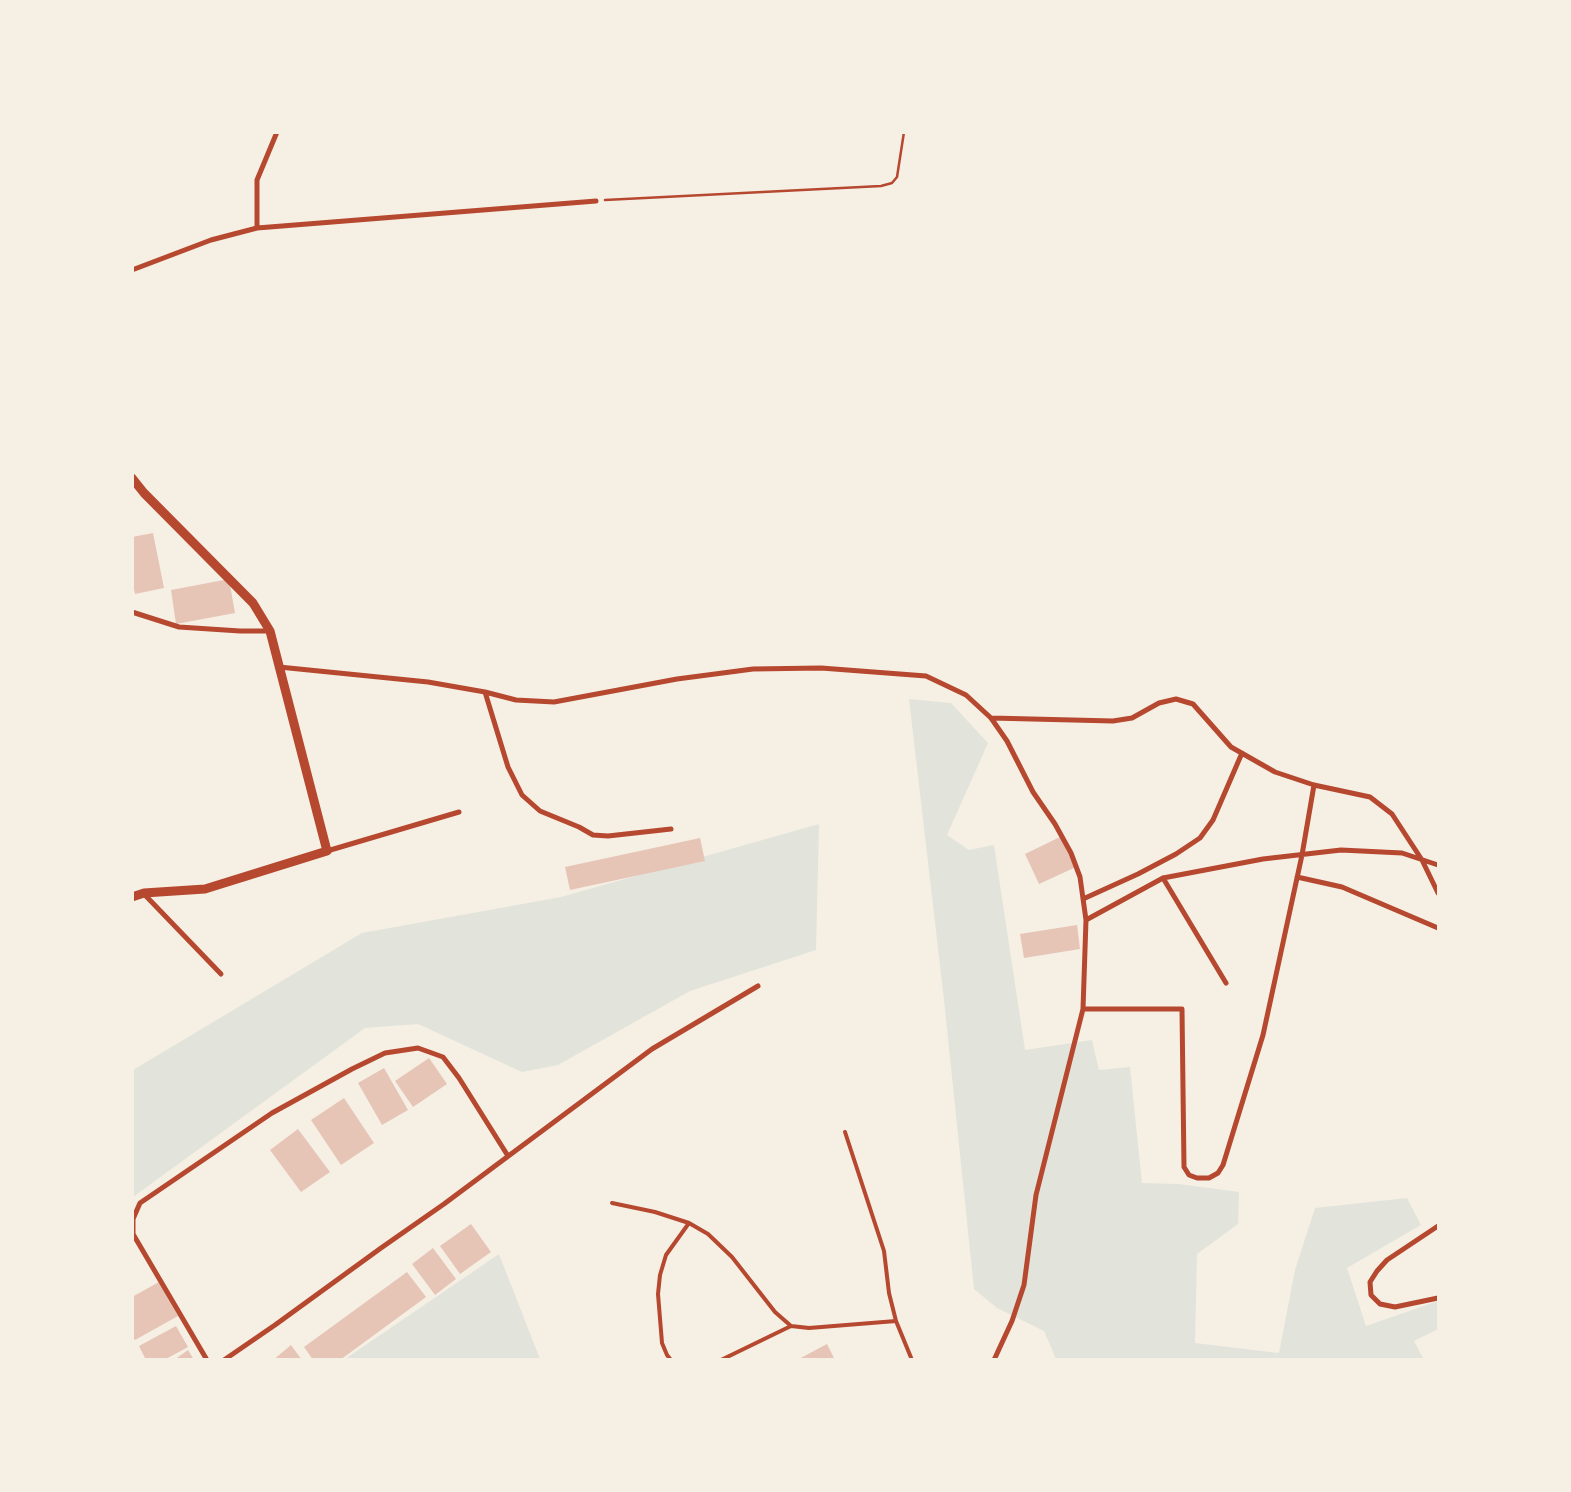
<!DOCTYPE html>
<style>
body{margin:0}
#map{position:relative;width:1571px;height:1492px;overflow:hidden;background:#f6efe4;font-family:"Fira Sans Condensed",sans-serif}
canvas{display:block}
.frame{position:absolute;inset:0;border:134px solid #f6efe4;pointer-events:none}
</style>
<div id="map">
<canvas width="1571" height="1492"></canvas>
<div class="frame"></div>
</div>
<script>
const context = document.querySelector('canvas').getContext('2d');
context.lineJoin = 'round';
function paint(path, color) { context.fillStyle = color; context.fill(path, 'evenodd'); }
const shape = rows => new Path2D(rows.map(r => 'M' + r).join(''));
function stroke(path, color, width, dash) { context.strokeStyle = color; context.lineWidth = width; context.lineCap = dash ? 'butt' : 'round'; context.setLineDash(dash || []); context.stroke(path); }
paint(shape([
 [909,699,951,703,988,743,947,835,969,850,994,845,1025,1050,1092,1040,1099,1070,1130,1067,1142,1183,1179,1184,1239,1192,1238,1224,1197,1254,1195,1343,1279,1353,1295,1270,1315,1208,1407,1198,1421,1225,1347,1268,1366,1326,1438,1301,1438,1329,1414,1341,1423,1358,1056,1359,1044,1331,997,1308,974,1289,944,1000],
 [819,824,816,950,690,991,558,1065,522,1072,418,1024,365,1028,133,1197,133,1070,362,933,561,897],
 [499,1254,540,1359,345,1359]
]), '#e2e4dc');
paint(shape([
 [153,533,164,588,135,594,132,579,132,537],
 [229,579,235,613,176,624,171,590],
 [1062,836,1076,867,1039,884,1025,854],
 [700,838,705,861,570,890,565,867],
 [1077,925,1080,949,1024,958,1020,934],
 [429,1058,447,1084,413,1107,395,1081],
 [384,1068,408,1110,382,1125,358,1083],
 [344,1098,374,1143,341,1165,311,1120],
 [298,1129,330,1172,301,1192,270,1150],
 [471,1224,491,1252,460,1274,440,1246],
 [433,1248,456,1279,435,1295,412,1264],
 [407,1272,426,1297,340,1360,313,1360,304,1347],
 [159,1282,178,1316,135,1340,132,1336,132,1297],
 [176,1326,188,1347,164,1360,146,1360,139,1346],
 [827,1344,835,1360,797,1360],
 [291,1345,302,1360,273,1360],
 [188,1350,194,1360,174,1360]
]), '#e6c5b7');
stroke(shape([
 [605,200,881,186,892,183,897,177,904,132]
]), '#b5482f', 2.5);
stroke(shape([
 [845,1132,884,1251,889,1293,896,1321,912,1360],
 [612,1203,655,1212,689,1223,708,1234,732,1257,775,1312,791,1326,809,1328,896,1321],
 [671,1360,667,1355,662,1343,658,1294,660,1275,666,1255,689,1223],
 [721,1360,791,1326]
]), '#b5482f', 4);
stroke(shape([
 [257,228,596,201],
 [132,270,211,240,257,228,257,180,277,132],
 [132,612,179,627,240,631,270,631],
 [279,667,428,682,485,692,516,700,554,702,677,679,753,669,821,668,926,676,966,695,991,718,1007,741,1033,792,1055,824,1071,853,1080,877,1086,920,1083,1009,1036,1195,1024,1285,1012,1321,994,1360],
 [485,692,508,767,522,795,540,811,579,827,593,835,608,836,671,829],
 [991,718,1113,721,1132,718,1159,703,1176,699,1193,704,1231,747,1275,772,1314,785,1370,797,1392,814,1422,860,1438,893],
 [327,851,459,812],
 [1297,877,1342,887,1438,928],
 [1163,878,1226,983],
 [144,894,221,974],
 [1083,899,1138,874,1176,854,1200,838,1213,820,1242,753],
 [1086,920,1163,878,1263,859,1341,850,1402,853,1438,865],
 [1083,1009,1182,1009,1184,1167,1189,1175,1197,1178,1209,1178,1218,1173,1223,1165,1263,1035,1302,855,1314,785],
 [1438,1226,1387,1260,1377,1271,1370,1282,1371,1295,1380,1304,1395,1307,1438,1298],
 [207,1360,133,1234,133,1219,140,1203,272,1113,352,1069,385,1053,418,1048,443,1057,459,1078,508,1156],
 [224,1360,275,1325,381,1248,444,1204,652,1049,758,986]
]), '#b5482f', 5);
stroke(shape([
 [132,478,144,493,253,603,270,631,327,851,205,889,144,893,132,897]
]), '#b5482f', 9);
</script>
